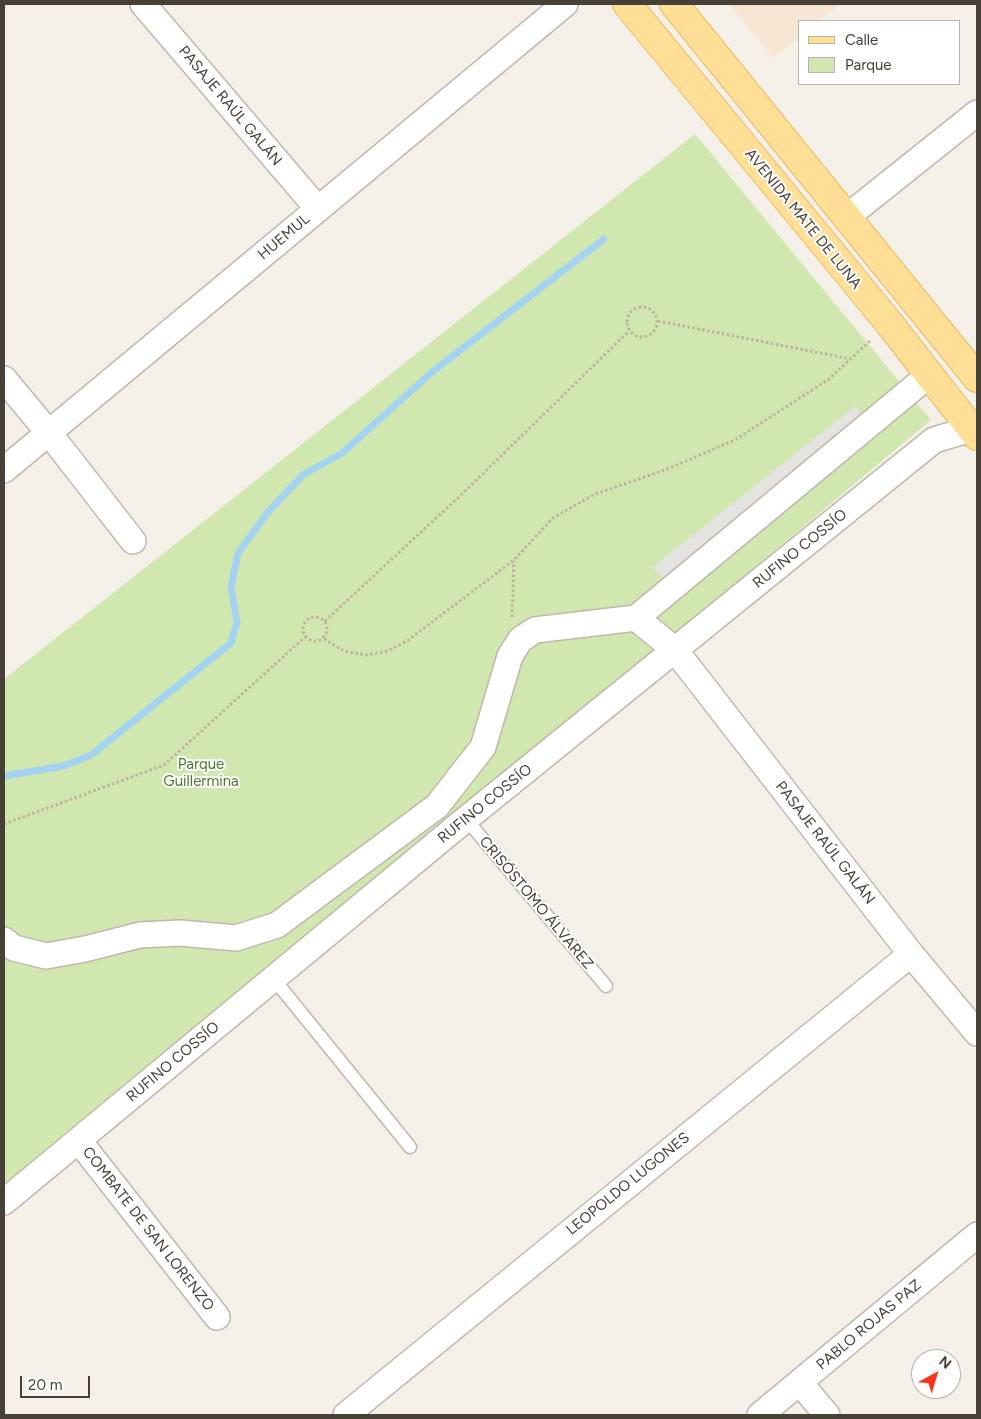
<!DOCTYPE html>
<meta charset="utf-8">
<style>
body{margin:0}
#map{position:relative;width:981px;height:1419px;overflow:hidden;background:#f4f0e8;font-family:Figtree,sans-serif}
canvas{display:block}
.frame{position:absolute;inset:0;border:5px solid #474036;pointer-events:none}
.legend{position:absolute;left:798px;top:20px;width:162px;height:65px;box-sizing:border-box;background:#fff;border:1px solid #b5b3af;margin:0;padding:6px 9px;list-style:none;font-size:15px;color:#474036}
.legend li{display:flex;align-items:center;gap:10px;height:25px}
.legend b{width:25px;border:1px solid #b5b3af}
.north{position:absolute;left:911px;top:1349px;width:50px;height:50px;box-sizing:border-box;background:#fff;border:1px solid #b5b3af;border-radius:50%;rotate:39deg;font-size:14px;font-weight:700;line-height:20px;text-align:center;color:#474036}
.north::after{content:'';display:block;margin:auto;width:18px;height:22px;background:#fb3417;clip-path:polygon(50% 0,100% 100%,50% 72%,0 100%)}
.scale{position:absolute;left:20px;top:1376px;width:70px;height:22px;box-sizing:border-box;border:2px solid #474036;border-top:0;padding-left:6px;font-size:15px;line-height:18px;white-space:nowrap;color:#474036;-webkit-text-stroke:4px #fff;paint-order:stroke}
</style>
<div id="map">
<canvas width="981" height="1419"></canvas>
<div class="frame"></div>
<ul class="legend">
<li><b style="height:6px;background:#ffde96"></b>Calle</li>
<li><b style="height:14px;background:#d0e8b0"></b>Parque</li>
</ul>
<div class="north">N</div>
<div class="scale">20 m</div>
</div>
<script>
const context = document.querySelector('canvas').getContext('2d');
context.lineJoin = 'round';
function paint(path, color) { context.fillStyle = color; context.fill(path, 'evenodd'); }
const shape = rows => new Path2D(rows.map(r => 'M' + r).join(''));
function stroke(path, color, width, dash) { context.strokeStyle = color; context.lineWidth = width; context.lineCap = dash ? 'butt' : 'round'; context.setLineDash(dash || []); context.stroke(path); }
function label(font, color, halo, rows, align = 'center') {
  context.font = font + ' Figtree,sans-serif'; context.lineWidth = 4; context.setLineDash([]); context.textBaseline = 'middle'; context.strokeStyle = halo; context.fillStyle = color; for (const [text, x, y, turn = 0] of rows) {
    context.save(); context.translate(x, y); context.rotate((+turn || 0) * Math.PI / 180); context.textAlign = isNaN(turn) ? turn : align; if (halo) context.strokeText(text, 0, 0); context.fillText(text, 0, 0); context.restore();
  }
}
paint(shape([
 [729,4,840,4,819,21,800,21,800,37,773,58]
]), '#f6e6d3');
paint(shape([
 [695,134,931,420,4,1194,4,679]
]), '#d0e8b0');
paint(shape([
 [855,406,877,432,675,594,653,567]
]), '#e5e3e0');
stroke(shape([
 [4,776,64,766,91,755,231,643,237,622,231,587,238,553,268,512,304,474,341,454,432,372,604,239]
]), '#a4d3f1', 7);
const lane = shape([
 [466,819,606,986],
 [273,978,410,1147]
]);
const street = shape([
 [143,4,318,209],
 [848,216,977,113],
 [4,379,49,433,133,541],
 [4,470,565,4],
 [636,618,929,375],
 [4,940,14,948,46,956,85,949,140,935,180,933,236,938,277,925,437,806,483,747,510,656,520,640,535,630,636,618,675,650,911,954,977,1033],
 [79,1141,217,1317],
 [4,1202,466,819,934,440,971,429,977,425],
 [800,1383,827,1415],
 [346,1415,911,954],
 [760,1415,977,1235]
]);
const primary = shape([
 [627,4,889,323,977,436],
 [674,4,977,378]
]);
stroke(lane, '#c0b7aa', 15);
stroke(street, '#c0b7aa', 28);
stroke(primary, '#e5bb65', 30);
stroke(shape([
 '627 322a15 15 0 1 1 30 0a15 15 0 1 1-30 0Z',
 [658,321,851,359],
 '303 629a12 12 0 1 1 24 0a12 12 0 1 1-24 0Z',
 [512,617,514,561],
 [325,621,460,496,629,331],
 [324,639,344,651,366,655,388,651,407,641,514,560,553,518,595,494,665,470,735,440,829,379,871,340],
 [4,824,164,765,305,637]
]), '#c1b39b', 3, [2.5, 2.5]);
stroke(lane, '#fff', 12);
stroke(street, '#fff', 25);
stroke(primary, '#ffde96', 28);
label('15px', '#474036', '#fff', [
 ["PASAJE RAÚL GALÁN",230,106,50],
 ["AVENIDA MATE DE LUNA",803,219,51],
 ["HUEMUL",284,237,-40],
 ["RUFINO COSSÍO",800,549,-39],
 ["RUFINO COSSÍO",485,804,-39],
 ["PASAJE RAÚL GALÁN",825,843,52],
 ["CRISÓSTOMO ÁLVAREZ",536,903,50],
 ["RUFINO COSSÍO",173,1062,-40],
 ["LEOPOLDO LUGONES",628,1184,-39],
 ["COMBATE DE SAN LORENZO",148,1229,52],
 ["PABLO ROJAS PAZ",869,1325,-40]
]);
label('15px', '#497a29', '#fff', [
 ["Parque",201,765],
 ["Guillermina",201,782]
]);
</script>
